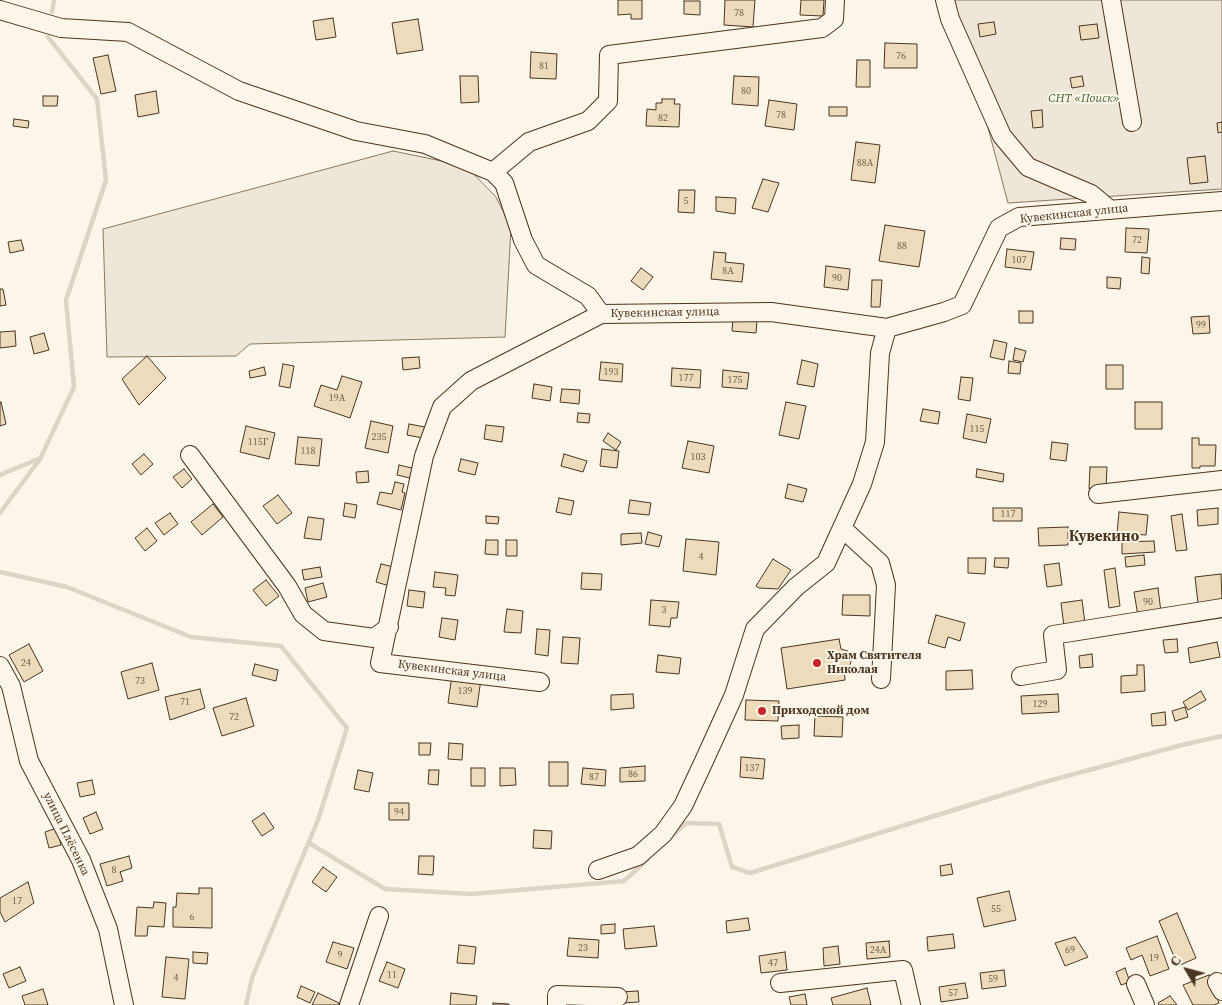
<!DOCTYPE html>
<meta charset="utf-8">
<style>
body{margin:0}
#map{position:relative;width:1222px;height:1005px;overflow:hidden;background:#fbf6e9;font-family:"Source Serif 4",serif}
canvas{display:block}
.north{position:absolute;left:1162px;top:945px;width:50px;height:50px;-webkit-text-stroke:4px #fbf6e9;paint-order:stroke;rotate:307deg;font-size:14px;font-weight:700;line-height:20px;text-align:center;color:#4a3520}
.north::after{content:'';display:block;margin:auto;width:18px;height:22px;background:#4a3520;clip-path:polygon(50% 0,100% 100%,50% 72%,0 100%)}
</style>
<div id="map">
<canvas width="1222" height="1005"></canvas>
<div class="north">С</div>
</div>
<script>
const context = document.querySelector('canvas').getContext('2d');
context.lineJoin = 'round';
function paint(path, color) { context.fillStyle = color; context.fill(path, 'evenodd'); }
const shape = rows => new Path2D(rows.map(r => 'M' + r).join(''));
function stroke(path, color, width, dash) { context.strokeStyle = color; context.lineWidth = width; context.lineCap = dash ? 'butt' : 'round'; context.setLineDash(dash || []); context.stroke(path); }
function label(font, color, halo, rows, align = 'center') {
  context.font = font + ' "Source Serif 4",serif'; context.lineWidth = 4; context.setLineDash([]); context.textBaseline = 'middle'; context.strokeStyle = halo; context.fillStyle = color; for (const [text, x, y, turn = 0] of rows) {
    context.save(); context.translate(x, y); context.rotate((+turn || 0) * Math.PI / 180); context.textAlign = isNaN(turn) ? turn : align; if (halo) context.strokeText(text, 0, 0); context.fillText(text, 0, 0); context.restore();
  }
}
const green = shape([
 [954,0,1222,0,1222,189,1008,203,954,0],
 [393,151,466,166,496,197,511,227,505,337,250,344,236,356,107,357,103,229,393,151]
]);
paint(green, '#ede6d9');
stroke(green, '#887966', 1);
stroke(shape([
 [52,12,54,0],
 [0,475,38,459],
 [0,513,40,459,74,387,66,300,106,180,97,99,48,37],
 [0,572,67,587,191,637,281,646,347,728,318,820,252,978,246,1005],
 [670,838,686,823,719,824,732,867,750,873,1041,783,1178,746,1222,736],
 [309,843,385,889,472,894,624,881,648,859]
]), '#dcd4c6', 4.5);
const building = shape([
 [618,0,642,0,642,19,631,19,631,14,618,15,618,0],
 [725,0,755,0,753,27,724,25,725,0],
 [801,0,824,0,823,16,800,15,801,0],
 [684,1,700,1,700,15,684,14,684,1],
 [333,18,336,37,316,40,313,21,333,18],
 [418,19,423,50,397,54,392,23,418,19],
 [994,22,996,34,980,37,978,24,994,22],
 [1097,24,1099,38,1081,40,1079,26,1097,24],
 [885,43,917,44,917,68,884,68,885,43],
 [531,52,557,54,556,79,530,78,531,52],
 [108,55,116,91,101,94,93,58,108,55],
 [857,60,870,60,870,87,856,87,857,60],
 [460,76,478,76,479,102,461,103,460,76],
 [734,76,759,77,758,106,732,104,734,76],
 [1082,76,1084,86,1072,88,1070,78,1082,76],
 [156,91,159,113,138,117,135,95,156,91],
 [43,96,58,96,57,106,43,106,43,96],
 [662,99,675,99,674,104,680,104,679,127,646,126,647,109,656,110,656,103,662,103,662,99],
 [769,100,797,104,794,130,765,126,769,100],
 [829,107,847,107,847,116,829,116,829,107],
 [1042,110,1043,127,1033,128,1031,111,1042,110],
 [14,119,29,121,28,128,13,126,14,119],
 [1222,122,1222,132,1218,133,1217,123,1222,122],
 [856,142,880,145,875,183,851,180,856,142],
 [1205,156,1208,182,1190,184,1187,158,1205,156],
 [763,179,779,183,768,212,752,208,763,179],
 [679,190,695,190,694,213,678,212,679,190],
 [716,197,736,198,735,214,716,211,716,197],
 [885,225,925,231,919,267,879,261,885,225],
 [1126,228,1149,229,1147,253,1125,252,1126,228],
 [1061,238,1076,239,1075,250,1060,249,1061,238],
 [21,240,24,250,10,253,8,242,21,240],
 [1007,249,1034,252,1031,270,1005,267,1007,249],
 [714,252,726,253,725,262,744,264,742,282,711,279,714,252],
 [1142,257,1150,258,1149,274,1141,273,1142,257],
 [826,266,850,269,848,290,824,287,826,266],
 [641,268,653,277,643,290,631,281,641,268],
 [1107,277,1121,278,1120,289,1107,288,1107,277],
 [872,280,882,280,880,307,871,307,872,280],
 [0,289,3,289,6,305,0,306,0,289],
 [1019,311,1033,311,1033,323,1019,323,1019,311],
 [1209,316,1210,333,1193,334,1191,317,1209,316],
 [733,317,757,320,756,333,732,331,733,317],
 [15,331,16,346,0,348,0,332,15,331],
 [44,333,49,350,34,354,30,337,44,333],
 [994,340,1007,343,1004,360,990,357,994,340],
 [1015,348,1026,351,1023,362,1013,360,1015,348],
 [147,356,166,378,139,405,122,379,147,356],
 [419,357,420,368,403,370,402,358,419,357],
 [802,360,818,364,814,387,797,384,802,360],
 [1009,361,1021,363,1020,374,1008,373,1009,361],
 [601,362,623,364,622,382,599,380,601,362],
 [283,364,294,366,290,388,279,386,283,364],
 [1106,365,1123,365,1123,389,1106,389,1106,365],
 [264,367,266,375,250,378,249,371,264,367],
 [672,368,701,370,700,388,671,386,672,368],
 [723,370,749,373,747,389,722,387,723,370],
 [342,376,362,382,350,418,314,406,321,385,337,390,342,376],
 [961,377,973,378,970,401,958,399,961,377],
 [534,384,552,387,550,401,532,398,534,384],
 [562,389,580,390,579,404,560,402,562,389],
 [1,402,6,424,0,426,0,403,1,402],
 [786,402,806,406,799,439,779,435,786,402],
 [1135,402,1162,402,1162,429,1135,429,1135,402],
 [923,409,940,412,938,424,920,421,923,409],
 [578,413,590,414,589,423,577,422,578,413],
 [967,414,991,419,986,443,963,438,967,414],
 [371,421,393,426,388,453,365,448,371,421],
 [409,424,425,427,423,438,407,435,409,424],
 [486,425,504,427,502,442,484,439,486,425],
 [246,426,275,433,269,459,240,452,246,426],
 [608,433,621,442,616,450,603,441,608,433],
 [298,437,322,439,319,466,295,464,298,437],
 [1192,438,1199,438,1199,445,1216,445,1215,466,1200,466,1200,468,1192,468,1192,438],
 [688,441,714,446,709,473,682,468,688,441],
 [1052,442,1068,444,1066,461,1050,459,1052,442],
 [602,449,619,451,617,468,600,466,602,449],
 [144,454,153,464,141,475,132,464,144,454],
 [564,454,587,461,583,472,561,466,564,454],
 [461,459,478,463,475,475,458,471,461,459],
 [399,465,416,469,414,479,397,475,399,465],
 [1090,467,1107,467,1106,489,1089,489,1090,467],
 [184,469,192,479,182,488,173,477,184,469],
 [977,469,1004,474,1003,482,976,477,977,469],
 [368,471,369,482,357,483,356,472,368,471],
 [395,482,404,484,402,492,405,493,401,510,377,504,380,492,392,494,395,482],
 [788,484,807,489,803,502,785,498,788,484],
 [278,495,292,513,277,524,263,506,278,495],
 [559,498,574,501,571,515,556,512,559,498],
 [630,500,651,503,649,515,628,513,630,500],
 [345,503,357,505,355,518,343,516,345,503],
 [213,504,223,517,202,535,191,522,213,504],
 [993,508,1022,508,1022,521,993,521,993,508],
 [1218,508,1218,524,1198,526,1197,510,1218,508],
 [1119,512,1148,515,1146,535,1117,533,1119,512],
 [170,513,178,524,164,535,155,523,170,513],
 [1182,514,1187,550,1176,551,1171,516,1182,514],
 [486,516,499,517,498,524,486,523,486,516],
 [308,517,324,519,321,540,304,538,308,517],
 [1068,527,1068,545,1039,546,1038,528,1068,527],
 [147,528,157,541,145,551,135,538,147,528],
 [648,532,662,536,659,547,645,544,648,532],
 [641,533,642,543,621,545,621,534,641,533],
 [686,539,719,542,716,575,683,571,686,539],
 [486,540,498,540,498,555,485,554,486,540],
 [506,540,517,540,517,556,506,556,506,540],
 [1154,541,1155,552,1122,554,1122,542,1154,541],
 [1144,555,1145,565,1126,567,1125,557,1144,555],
 [968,558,986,558,985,574,968,573,968,558],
 [995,558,1009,558,1008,568,994,567,995,558],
 [773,559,791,570,778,589,759,588,756,586,773,559],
 [1059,563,1062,585,1047,587,1044,565,1059,563],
 [381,564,398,568,393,587,376,582,381,564],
 [320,567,322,577,304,580,302,570,320,567],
 [1115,568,1120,606,1109,608,1104,570,1115,568],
 [435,572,458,575,455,596,445,595,446,588,433,587,435,572],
 [582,573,602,574,601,590,581,589,582,573],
 [1221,574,1222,601,1198,603,1195,577,1221,574],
 [266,580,279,596,266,606,253,590,266,580],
 [323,583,327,597,308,602,305,588,323,583],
 [1158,588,1161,612,1138,616,1134,592,1158,588],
 [409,590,425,592,423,608,407,606,409,590],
 [843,595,870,595,870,616,842,615,843,595],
 [651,600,679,602,677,618,671,618,670,627,649,625,651,600],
 [1082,600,1085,623,1064,626,1061,603,1082,600],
 [507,609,523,611,521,633,504,632,507,609],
 [936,615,965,623,960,641,948,637,945,648,928,643,936,615],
 [442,618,458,620,455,640,439,637,442,618],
 [537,629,550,630,548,656,535,654,537,629],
 [563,637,580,638,578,664,561,663,563,637],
 [839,639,841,649,848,651,852,658,850,665,844,669,845,680,787,689,781,648,839,639],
 [1177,639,1178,652,1165,653,1163,640,1177,639],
 [1217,642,1220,657,1190,663,1188,648,1217,642],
 [29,644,43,671,24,682,9,655,29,644],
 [1092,654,1093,667,1080,668,1079,656,1092,654],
 [658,655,681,658,679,674,656,672,658,655],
 [152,663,159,690,128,699,121,672,152,663],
 [255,664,278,670,276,681,252,675,255,664],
 [1137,665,1144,665,1145,691,1121,693,1121,676,1137,675,1137,665],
 [972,670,973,689,946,690,946,671,972,670],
 [452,675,481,679,477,707,448,703,452,675],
 [200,689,205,708,170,720,165,697,200,689],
 [1201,691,1206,700,1188,710,1183,702,1201,691],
 [633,694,634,708,611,710,611,695,633,694],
 [1058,694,1059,712,1022,714,1021,696,1058,694],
 [246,698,254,726,222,736,213,708,246,698],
 [746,700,779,701,778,721,745,720,746,700],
 [1185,707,1188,717,1175,721,1172,711,1185,707],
 [1165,712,1166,725,1152,726,1151,714,1165,712],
 [815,716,843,717,842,737,814,736,815,716],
 [799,725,799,738,782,739,781,726,799,725],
 [419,743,431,743,430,755,419,755,419,743],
 [449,743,463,744,462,760,448,759,449,743],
 [741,757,765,759,763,779,740,777,741,757],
 [549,762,568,762,568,786,549,786,549,762],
 [645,766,645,781,620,782,620,768,645,766],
 [471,768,485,768,485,786,471,786,471,768],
 [500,768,515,768,516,785,500,786,500,768],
 [583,768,606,770,605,786,581,784,583,768],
 [358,770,373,773,369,792,354,789,358,770],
 [429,770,439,770,438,785,428,784,429,770],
 [92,780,95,794,80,797,77,783,92,780],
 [389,803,409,803,409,820,389,820,389,803],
 [96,812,103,829,90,834,83,818,96,812],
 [264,813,274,828,262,836,252,821,264,813],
 [57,828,61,845,49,848,45,832,57,828],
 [534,830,552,831,551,849,533,848,534,830],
 [129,856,132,868,120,872,123,881,107,886,100,864,129,856],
 [419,856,434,856,433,875,418,874,419,856],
 [951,864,953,874,941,876,940,866,951,864],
 [323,867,337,877,326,892,312,882,323,867],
 [28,882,34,903,5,922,0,912,0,898,28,882],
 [199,888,212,888,212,928,173,927,173,907,176,907,177,893,199,894,199,888],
 [1009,891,1016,920,984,927,977,898,1009,891],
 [154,902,166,903,164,927,148,926,147,936,135,936,137,907,153,908,154,902],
 [1177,913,1196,958,1178,966,1159,921,1177,913],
 [748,918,750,930,727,933,726,921,748,918],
 [615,924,615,933,601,934,601,925,615,924],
 [654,926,657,946,625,949,623,929,654,926],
 [953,934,955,948,928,951,927,937,953,934],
 [1157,936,1169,969,1150,976,1142,955,1131,960,1126,948,1157,936],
 [1075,937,1088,957,1065,966,1055,943,1075,937],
 [569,938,599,940,598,958,567,956,569,938],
 [889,941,890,957,867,959,866,943,889,941],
 [333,942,354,948,347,969,326,962,333,942],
 [459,945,476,947,474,964,457,963,459,945],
 [838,946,840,964,824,966,823,948,838,946],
 [193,952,208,953,207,964,193,963,193,952],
 [785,952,787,970,761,973,759,956,785,952],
 [166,957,189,959,185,999,162,997,166,957],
 [387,962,405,969,398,988,379,981,387,962],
 [20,967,26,981,9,988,3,974,20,967],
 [1125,968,1130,982,1121,985,1116,972,1125,968],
 [1004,970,1006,986,982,989,980,973,1004,970],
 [1209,975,1219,1003,1214,1005,1193,1005,1183,985,1209,975],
 [965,983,968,998,941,1002,939,987,965,983],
 [301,986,315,992,310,1003,297,997,301,986],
 [867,988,871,1005,833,1005,831,998,867,988],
 [43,989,48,1005,25,1005,22,996,43,989],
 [638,991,639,1002,622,1003,621,992,638,991],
 [318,993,339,1003,338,1005,312,1005,318,993],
 [451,993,477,996,476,1005,450,1005,451,993],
 [805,994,807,1005,791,1005,789,997,805,994],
 [1170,996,1177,1005,1159,1005,1158,1003,1170,996],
 [493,1003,509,1004,509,1005,493,1005,493,1003]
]);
paint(building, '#ecdcbc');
stroke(building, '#4a3520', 1);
const minor = shape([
 [945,0,950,19,1002,136,1028,167,1091,194,1110,210],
 [1111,0,1132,122],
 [0,10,61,28,128,32,239,91,356,131,425,144,493,172,504,183,523,240,536,265,588,296,601,314],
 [493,172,529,142,588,121,608,101,609,55,822,28,834,19,835,0],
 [190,455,287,586,303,614,324,631,374,638,389,627],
 [1098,494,1222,480],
 [842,528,880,563,886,585,881,679],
 [0,666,11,686,29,761,81,860,108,929,124,1005],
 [1021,676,1057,670,1053,635,1222,608],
 [540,682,380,663,424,456,442,407,471,381,601,314,771,312,887,328,944,312,962,305,999,228,1019,217,1222,201],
 [598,870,638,856,663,834,683,806,704,761,734,695,755,629,796,587,826,563,862,484,875,442,880,353,887,328],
 [1217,982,1222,991],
 [780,983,903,970,911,1005],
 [1136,984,1145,1005],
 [349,1005,379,916],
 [557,1005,557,995,618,997]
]);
stroke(minor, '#4a3520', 20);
stroke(minor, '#fbf6e9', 18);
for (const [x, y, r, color] of [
 [817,663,5,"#c62828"],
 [762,711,5,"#c62828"]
]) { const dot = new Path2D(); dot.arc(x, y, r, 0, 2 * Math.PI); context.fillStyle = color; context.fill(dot); stroke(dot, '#fbf6e9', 2); }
label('10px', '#725f47', null, [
 ["78",739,13],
 ["76",901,56],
 ["81",544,66],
 ["80",746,91],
 ["78",781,115],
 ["82",663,118],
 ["88А",865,163],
 ["5",686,201],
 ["72",1137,240],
 ["88",902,246],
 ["107",1019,260],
 ["8А",728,271],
 ["90",837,278],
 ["99",1201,325],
 ["193",611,372],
 ["177",686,378],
 ["175",735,380],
 ["19А",337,398],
 ["115",977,429],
 ["235",379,437],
 ["115Г",258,442],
 ["118",308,451],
 ["103",698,457],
 ["117",1008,514],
 ["4",701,557],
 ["90",1148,602],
 ["3",664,610],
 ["24",26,663],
 ["73",140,681],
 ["139",465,691],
 ["71",185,702],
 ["129",1040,704],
 ["72",234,717],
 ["137",752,768],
 ["86",633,774],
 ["87",594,777],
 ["94",399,812],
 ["8",114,870],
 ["17",17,901],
 ["55",996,909],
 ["6",192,917],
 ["23",583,948],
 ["24А",878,950],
 ["69",1070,950],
 ["9",340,955],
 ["19",1154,958],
 ["47",773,963],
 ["11",392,975],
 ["4",176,978],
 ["59",993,979],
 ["57",953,993]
]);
label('italic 12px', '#436837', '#fbf6e9', [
 ["СНТ «Поиск»",1084,99]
]);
label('12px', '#4a3520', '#fbf6e9', [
 ["Кувекинская улица",1074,214,-6],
 ["Кувекинская улица",665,313,-1],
 ["Кувекинская улица",452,671,7],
 ["улица Плёсенка",66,834,64]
]);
label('bold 12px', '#4a3520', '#fbf6e9', [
 ["Храм Святителя",827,656],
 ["Николая",827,670],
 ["Приходской дом",772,711]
], 'left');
label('bold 15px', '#4a3520', '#fbf6e9', [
 ["Кувекино",1104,537]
]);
</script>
